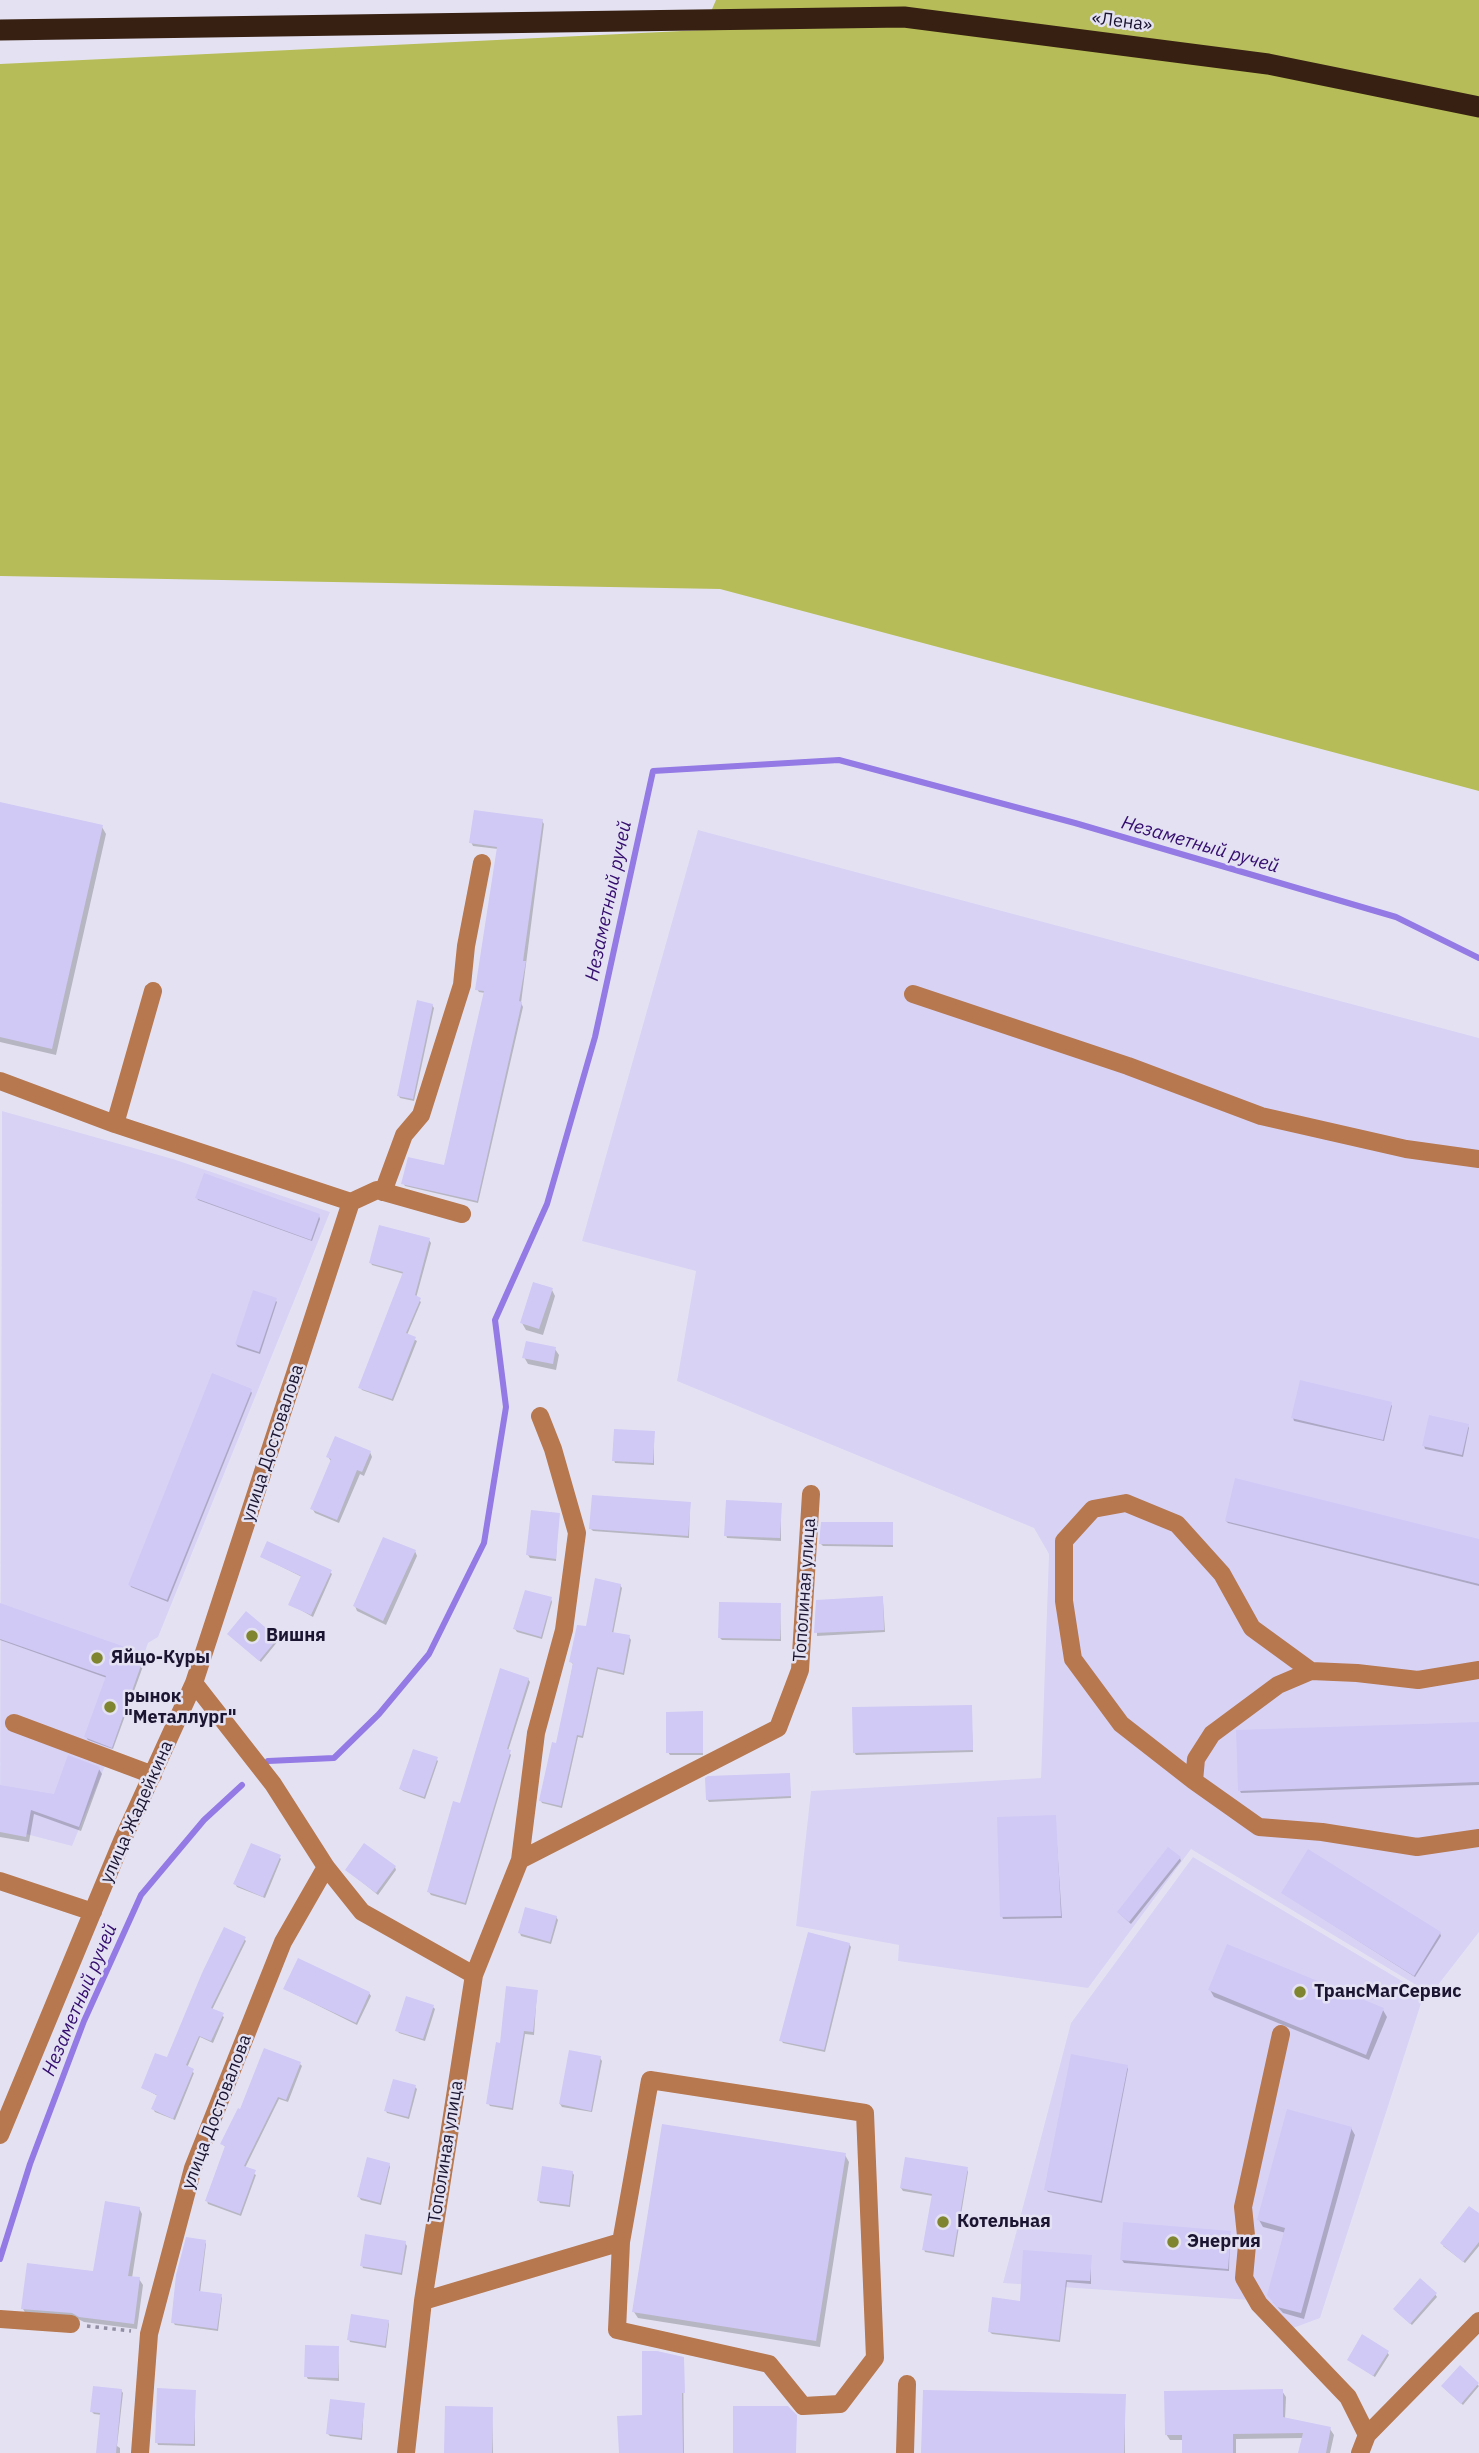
<!DOCTYPE html>
<meta charset="utf-8">
<style>
body{margin:0}
canvas{display:block;background:#e4e2f2}
</style>
<canvas width="1479" height="2453"></canvas>
<script>
const context = document.querySelector('canvas').getContext('2d');
context.lineJoin = 'round';
function paint(path, color) { context.fillStyle = color; context.fill(path, 'evenodd'); }
const shape = rows => new Path2D(rows.map(r => 'M' + r).join(''));
function stroke(path, color, width, dash) { context.strokeStyle = color; context.lineWidth = width; context.lineCap = dash ? 'butt' : 'round'; context.setLineDash(dash || []); context.stroke(path); }
function label(font, color, halo, rows, align = 'center') {
  context.font = font + ' "IBM Plex Sans",sans-serif'; context.lineWidth = 5; context.setLineDash([]); context.textBaseline = 'middle'; context.strokeStyle = halo; context.fillStyle = color; for (const [text, x, y, turn = 0] of rows) {
    context.save(); context.translate(x, y); context.rotate((+turn || 0) * Math.PI / 180); context.textAlign = isNaN(turn) ? turn : align; if (halo) context.strokeText(text, 0, 0); context.fillText(text, 0, 0); context.restore();
  }
}
paint(shape([
 [698,830,1479,1038,1479,1932,1431,1994,1191,1849,1088,1988,898,1961,899,1945,796,1926,811,1791,1041,1778,1049,1554,1034,1528,677,1381,696,1271,582,1241],
 [2,1111,173,1159,330,1212,158,1637,148,1643,112,1749,72,1846,26,1834,0,1831],
 [1193,1857,1424,1994,1320,2318,1277,2334,1250,2300,1003,2283,1071,2023]
]), '#d8d3f5');
paint(shape([
 [716,0,1479,0,1479,791,720,589,0,576,0,64,703,30]
]), '#b6bd58');
paint(shape([
 [0,804,102,827,106,834,56,1055,0,1042],
 [542,821,544,824,521,1003,523,1007,478,1203,405,1186,403,1183,445,1168,485,993,479,992,477,989,498,849,473,846,471,842],
 [432,1005,434,1008,414,1101,400,1098,399,1096],
 [197,1198,319,1216,320,1219,312,1241,198,1200],
 [429,1240,431,1243,416,1298,421,1302,407,1335,417,1341,393,1401,362,1390,360,1387,404,1274,372,1265,371,1263],
 [552,1290,555,1296,543,1335,526,1330,522,1323],
 [275,1300,277,1302,260,1354,238,1347,236,1344],
 [555,1349,559,1355,556,1370,528,1364,524,1357],
 [250,1390,252,1393,168,1602,131,1587,130,1585],
 [1390,1403,1392,1406,1384,1441,1294,1421,1293,1418],
 [1468,1426,1469,1428,1463,1457,1425,1449,1424,1446],
 [654,1433,654,1465,615,1463,614,1460],
 [370,1452,372,1457,364,1476,360,1474,339,1523,315,1513,312,1508,331,1461,328,1457],
 [690,1504,689,1538,593,1531,591,1529],
 [781,1504,781,1541,727,1538,726,1535],
 [558,1515,556,1561,530,1558,528,1555],
 [1226,1521,1479,1541,1479,1586,1228,1523],
 [892,1524,893,1547,823,1546,821,1544],
 [415,1551,417,1556,386,1625,357,1611,355,1606],
 [262,1557,330,1572,332,1574,313,1617,290,1604,302,1577],
 [620,1585,622,1588,613,1634,629,1637,631,1640,624,1675,598,1669,583,1738,578,1737,562,1808,542,1803,541,1801,558,1745,573,1664,571,1662,587,1628],
 [551,1599,552,1602,542,1639,517,1632,515,1629],
 [817,1601,883,1601,885,1632,817,1636],
 [780,1604,781,1641,722,1640,720,1638],
 [0,1605,144,1655,146,1658,113,1749,88,1740,86,1737,107,1678,0,1640],
 [229,1634,277,1639,278,1641,261,1662],
 [528,1679,530,1682,508,1751,511,1755,466,1905,431,1895,429,1892,461,1805],
 [971,1706,973,1752,856,1755,854,1752],
 [702,1713,703,1755,670,1755,668,1752],
 [1479,1723,1479,1785,1241,1793,1240,1791],
 [436,1759,438,1761,425,1799,403,1791,401,1789],
 [99,1769,102,1774,81,1831,34,1814,29,1842,0,1837,0,1787,55,1796],
 [789,1775,791,1798,709,1802,707,1799],
 [1055,1816,1062,1918,1003,1919,1002,1916],
 [279,1857,281,1859,265,1898,237,1887,235,1884],
 [1180,1858,1181,1861,1131,1924,1121,1915,1119,1913],
 [395,1867,396,1870,378,1895,347,1870],
 [1283,1893,1440,1933,1441,1936,1415,1977],
 [556,1917,558,1920,551,1944,521,1936,520,1933],
 [244,1939,246,1941,212,2010,224,2017,213,2043,200,2037,187,2068,194,2073,175,2120,155,2112,153,2109,158,2096,143,2088,168,2060],
 [849,1944,851,1947,825,2052,783,2043,781,2040],
 [285,1989,369,1993,371,1996,357,2025],
 [1210,1990,1383,2010,1387,2017,1369,2060,1214,1997],
 [537,1991,534,2035,525,2034,513,2110,490,2106,488,2103,502,2045],
 [433,2007,435,2009,425,2041,399,2033,397,2030],
 [600,2058,602,2061,592,2112,562,2107,560,2104],
 [300,2064,302,2066,288,2102,279,2099,245,2168,256,2175,241,2216,208,2204,207,2201,227,2148,222,2144,241,2111],
 [1127,2067,1128,2069,1102,2203,1048,2192,1046,2189],
 [415,2087,417,2089,409,2119,387,2113,386,2111],
 [1351,2128,1355,2135,1304,2319,1283,2313,1273,2302,1286,2233,1263,2227,1259,2220],
 [845,2155,849,2162,820,2347,638,2318,634,2312],
 [389,2164,390,2167,381,2205,361,2200,359,2197],
 [967,2169,968,2172,954,2257,925,2252,924,2249,933,2196,903,2191,901,2188],
 [572,2172,574,2175,570,2207,540,2203,539,2201],
 [139,2208,142,2214,132,2278,139,2279,143,2285,137,2329,84,2322,76,2318,26,2314,23,2309,94,2273],
 [1479,2216,1479,2246,1465,2263,1443,2246],
 [1230,2232,1229,2271,1124,2263,1122,2260],
 [205,2242,206,2244,200,2293,221,2296,222,2298,218,2331,175,2325,173,2322],
 [405,2243,407,2246,402,2275,363,2268,362,2265],
 [1091,2257,1091,2284,1067,2282,1060,2342,992,2334,990,2332,1022,2302],
 [1435,2294,1437,2297,1412,2325,1397,2312],
 [388,2321,389,2324,386,2348,350,2342,349,2339],
 [338,2348,339,2381,308,2379,306,2376],
 [1387,2352,1389,2355,1375,2377,1349,2360],
 [683,2358,684,2453,620,2453,644,2417],
 [1460,2368,1479,2386,1463,2405,1445,2389],
 [121,2390,123,2393,117,2446,120,2448,120,2453,98,2453,102,2415,94,2414,92,2412],
 [1282,2391,1286,2397,1285,2419,1330,2429,1334,2435,1330,2453,1300,2453,1303,2438,1236,2439,1236,2453,1184,2453,1184,2440,1170,2440,1166,2434],
 [195,2392,195,2446,158,2445,157,2442],
 [1125,2396,1125,2453,923,2453],
 [364,2405,362,2440,330,2436,328,2434],
 [492,2409,493,2453,446,2453]
]), '#0003');
stroke(shape([
 [268,1761,334,1758,379,1714,429,1654,484,1543,506,1407,495,1320,547,1204,595,1037,653,771,839,760,1075,823,1396,917,1479,958],
 [0,2259,30,2164,84,2021,141,1895,204,1820,242,1785]
]), '#937ae4', 6);
paint(shape([
 [0,802,103,825,52,1049,0,1037],
 [474,810,543,819,523,961,526,961,519,1001,522,1002,477,1201,401,1184,408,1157,444,1165,484,991,475,990,497,847,469,843],
 [417,1000,433,1004,413,1099,397,1096],
 [204,1173,320,1214,311,1240,195,1198],
 [379,1225,430,1238,415,1295,421,1298,406,1333,416,1337,392,1399,358,1388,403,1272,369,1263],
 [533,1282,553,1288,539,1329,520,1323],
 [253,1290,277,1298,259,1352,235,1344],
 [526,1341,556,1347,553,1364,522,1358],
 [212,1373,252,1389,167,1600,128,1585],
 [1300,1380,1392,1402,1383,1440,1291,1418],
 [1429,1415,1469,1424,1462,1455,1422,1446],
 [614,1429,655,1431,653,1463,612,1461],
 [335,1436,371,1451,362,1472,357,1470,337,1520,310,1509,331,1459,326,1457],
 [1235,1478,1479,1539,1479,1584,1225,1521],
 [592,1495,691,1502,688,1536,589,1529],
 [726,1500,782,1503,780,1538,724,1536],
 [531,1510,560,1513,556,1559,526,1555],
 [821,1522,893,1522,893,1545,819,1544],
 [383,1537,416,1550,383,1621,353,1606],
 [267,1541,332,1570,311,1615,288,1605,301,1576,260,1557],
 [595,1578,621,1584,612,1632,630,1635,623,1673,597,1667,582,1736,577,1735,561,1806,539,1801,540,1796,552,1742,556,1743,573,1663,569,1662,577,1625,586,1626],
 [525,1590,552,1597,541,1637,513,1629],
 [883,1596,884,1630,814,1633,816,1600],
 [719,1602,781,1603,780,1639,718,1638],
 [0,1603,145,1654,112,1748,84,1737,106,1676,0,1639],
 [246,1611,278,1638,259,1661,227,1634],
 [500,1668,529,1678,507,1749,511,1750,465,1903,427,1892,453,1801,460,1803],
 [972,1705,973,1750,853,1753,852,1707],
 [703,1711,703,1753,666,1753,666,1712],
 [1479,1722,1479,1782,1238,1791,1236,1730],
 [413,1749,438,1757,424,1797,399,1789],
 [68,1755,100,1767,79,1827,31,1810,26,1837,0,1832,0,1785,54,1794],
 [790,1773,791,1796,706,1800,705,1778,708,1776],
 [1056,1815,1061,1916,1000,1917,997,1817],
 [251,1843,281,1855,263,1897,233,1884],
 [364,1843,396,1866,376,1893,345,1870],
 [1168,1847,1181,1857,1129,1922,1117,1912],
 [1308,1849,1441,1932,1414,1976,1281,1893],
 [525,1907,557,1916,550,1942,518,1933],
 [224,1927,246,1937,211,2008,224,2013,211,2041,199,2036,186,2065,194,2069,173,2119,151,2109,157,2095,141,2088,155,2053,167,2057,202,1973],
 [808,1932,850,1943,824,2050,779,2041],
 [1227,1944,1384,2008,1366,2055,1208,1990],
 [298,1958,370,1992,356,2023,283,1989],
 [506,1986,538,1990,533,2032,524,2031,512,2108,486,2104,496,2042,500,2043],
 [406,1996,434,2005,423,2039,395,2031],
 [264,2048,301,2062,286,2100,278,2097,244,2166,256,2170,240,2214,205,2201,225,2146,220,2144,238,2108,240,2109],
 [569,2050,601,2056,591,2111,559,2104],
 [1071,2054,1128,2065,1101,2201,1044,2190],
 [393,2079,416,2085,408,2117,384,2111],
 [1287,2109,1352,2127,1301,2313,1277,2307,1267,2295,1285,2228,1257,2220],
 [662,2124,846,2153,816,2341,632,2312],
 [367,2157,390,2163,380,2203,357,2197],
 [905,2157,968,2167,953,2255,922,2250,932,2194,900,2188],
 [542,2166,573,2171,569,2205,537,2201],
 [105,2201,140,2207,128,2276,140,2277,134,2324,79,2317,72,2313,21,2309,27,2263,93,2271],
 [1469,2206,1479,2213,1479,2242,1463,2262,1440,2243],
 [1123,2222,1231,2231,1228,2269,1120,2260],
 [365,2234,406,2241,401,2273,360,2266],
 [186,2237,206,2240,199,2291,222,2294,217,2329,171,2323,176,2275],
 [1023,2250,1092,2255,1090,2281,1066,2280,1059,2340,988,2332,992,2297,1020,2301],
 [1420,2278,1437,2293,1410,2324,1393,2309],
 [351,2314,389,2320,385,2346,347,2340],
 [1362,2334,1389,2351,1373,2376,1347,2360],
 [305,2345,339,2346,338,2378,304,2377],
 [642,2351,657,2351,684,2357,685,2393,682,2393,683,2453,619,2453,617,2416,642,2415],
 [1460,2365,1479,2383,1461,2404,1441,2386],
 [93,2386,122,2389,116,2453,96,2453,100,2413,90,2412],
 [157,2388,196,2390,194,2444,155,2443],
 [1283,2389,1283,2417,1331,2427,1326,2453,1298,2453,1303,2433,1233,2434,1233,2453,1182,2453,1182,2435,1165,2435,1164,2391],
 [923,2390,1126,2394,1124,2453,921,2453],
 [330,2399,365,2403,361,2438,326,2434],
 [445,2406,493,2407,492,2453,444,2453],
 [733,2406,788,2406,797,2415,796,2453,733,2453]
]), '#d0c9f5');
stroke(shape([
 [87,2326,131,2331]
]), '#928ea3', 3.5, [3.5, 5]);
stroke(shape([
 [913,994,1128,1066,1261,1116,1406,1149,1479,1159],
 [0,1081,115,1124,351,1202,377,1190,462,1214],
 [115,1124,153,991],
 [383,1192,404,1135,421,1115,462,985,466,946,482,863],
 [1479,1670,1418,1680,1357,1673,1311,1671,1278,1685,1212,1734,1196,1759,1194,1781,1259,1827,1322,1832,1417,1847,1479,1838],
 [194,1683,273,1784,326,1867,362,1912,474,1975],
 [14,1723,153,1775],
 [1194,1781,1121,1724,1073,1659,1064,1601,1064,1541,1093,1509,1126,1503,1177,1524,1222,1574,1252,1628,1311,1671],
 [520,1860,536,1733,564,1630,577,1533,553,1449,540,1416],
 [0,1881,93,1912],
 [1281,2034,1243,2207,1247,2245,1244,2278,1259,2304,1348,2397,1367,2435],
 [0,2135,122,1841,194,1683,351,1202],
 [423,2301,621,2242,650,2080,865,2113,875,2358,840,2404,803,2406,769,2364,617,2330,621,2242],
 [0,2319,71,2324],
 [140,2453,149,2334,193,2168,283,1942,326,1867],
 [406,2453,423,2301,474,1975,520,1860,778,1728,800,1670,811,1494],
 [905,2453,907,2384],
 [1360,2453,1367,2435,1479,2321]
]), '#b7774f', 18);
stroke(shape([
 [0,30,904,17,1268,64,1479,107]
]), '#372012', 21);
for (const [x, y, r, color] of [
 [252,1636,7,"#7f842f"],
 [97,1658,7,"#7f842f"],
 [110,1707,7,"#7f842f"],
 [1300,1992,7,"#7f842f"],
 [943,2222,7,"#7f842f"],
 [1173,2242,7,"#7f842f"]
]) { const dot = new Path2D(); dot.arc(x, y, r, 0, 2 * Math.PI); context.fillStyle = color; context.fill(dot); stroke(dot, '#e4e2f2', 2.5); }
label('18px', '#1c1531', '#e4e2f2', [
 ["«Лена»",1122,22,7],
 ["улица Достовалова",273,1443,-72],
 ["Тополиная улица",805,1590,-86],
 ["улица Жадейкина",137,1812,-66],
 ["улица Достовалова",217,2112,-69],
 ["Тополиная улица",446,2152,-81]
]);
label('bold 18px', '#1c1531', '#e4e2f2', [
 ["Вишня",266,1636],
 ["Яйцо-Куры",111,1658],
 ["рынок",124,1697],
 ["\"Металлург\"",124,1718],
 ["ТрансМагСервис",1314,1992],
 ["Котельная",957,2222],
 ["Энергия",1187,2242]
], 'left');
label('italic 19px', '#340d6e', '#e4e2f2', [
 ["Незаметный ручей",1200,845,16],
 ["Незаметный ручей",609,901,-78],
 ["Незаметный ручей",80,2000,-67]
]);
</script>
